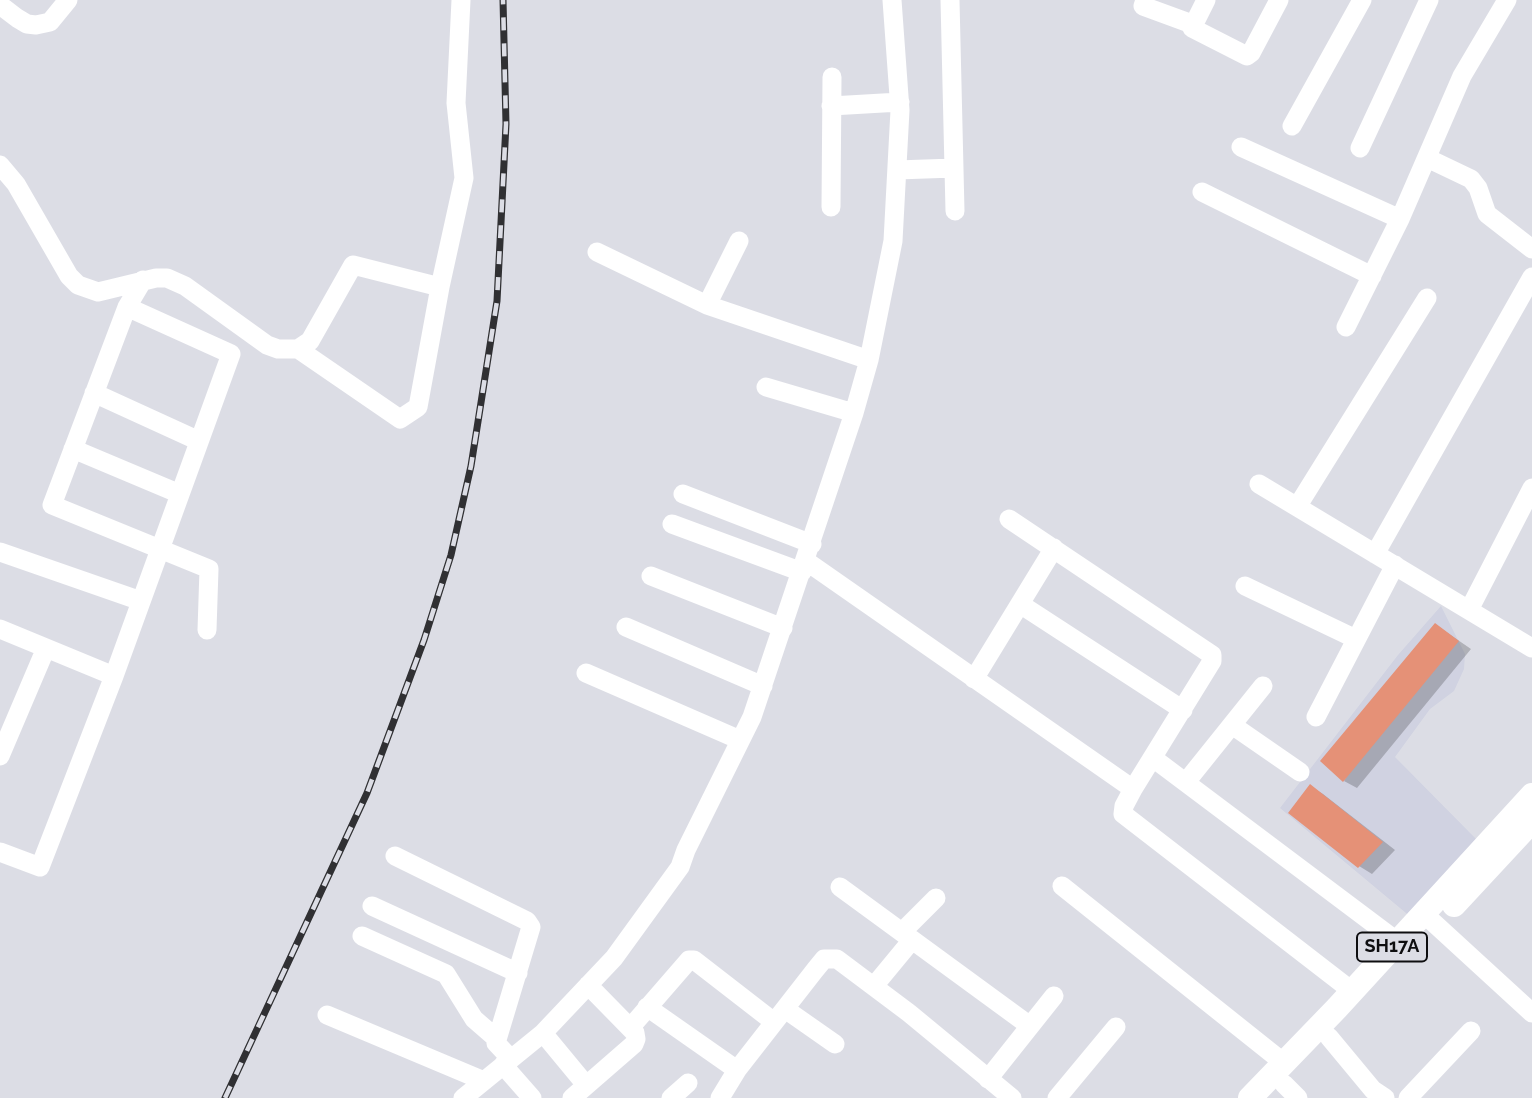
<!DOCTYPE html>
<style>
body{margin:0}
canvas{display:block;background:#dcdde5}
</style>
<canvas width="1532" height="1098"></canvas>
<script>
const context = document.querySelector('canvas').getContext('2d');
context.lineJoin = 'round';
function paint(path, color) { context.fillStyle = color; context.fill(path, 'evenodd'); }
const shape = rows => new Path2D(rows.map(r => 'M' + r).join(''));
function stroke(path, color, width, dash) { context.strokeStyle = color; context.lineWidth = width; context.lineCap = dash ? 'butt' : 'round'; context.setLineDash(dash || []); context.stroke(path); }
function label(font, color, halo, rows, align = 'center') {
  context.font = font + ' Raleway,sans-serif'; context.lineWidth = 5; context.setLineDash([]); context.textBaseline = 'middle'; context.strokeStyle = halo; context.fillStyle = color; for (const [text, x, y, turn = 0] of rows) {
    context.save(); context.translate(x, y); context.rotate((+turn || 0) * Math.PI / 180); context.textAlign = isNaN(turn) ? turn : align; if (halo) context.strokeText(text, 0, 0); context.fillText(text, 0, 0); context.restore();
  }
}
paint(shape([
 [1441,606,1465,654,1464,669,1454,691,1430,709,1395,757,1481,844,1412,918,1280,808,1398,655]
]), '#d0d2e1');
paint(shape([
 [1436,625,1471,649,1357,788,1344,781],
 [1310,786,1323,794,1395,850,1372,874,1359,866]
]), '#0003');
paint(shape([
 [1435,623,1459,641,1343,782,1320,761],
 [1310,784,1383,842,1358,868,1288,813]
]), '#e59177');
stroke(shape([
 [950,0,955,211],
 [1145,0,1143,6,1192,24],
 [1206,0,1192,28,1247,56,1251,53,1279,0],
 [0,5,17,18,27,24,36,25,50,22,68,0],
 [831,106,900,102],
 [1292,126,1362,0],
 [1241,147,1400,219],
 [1360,148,1429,0],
 [1427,158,1471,179,1478,188,1487,214,1532,249],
 [0,165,16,184,69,276,78,285,98,292,156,278,167,278,185,286,267,345,278,349,298,349,310,341,353,265,440,287,464,178,456,103,461,0],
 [897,170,954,168],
 [1202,192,1372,276],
 [831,207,832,77],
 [597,252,707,305,869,360],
 [707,305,739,241],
 [127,307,52,505,209,569,207,630],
 [1346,327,1400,219,1462,76,1507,0],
 [298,349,400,419,418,407,440,287],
 [766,387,854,413],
 [94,393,199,441],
 [73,449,180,494],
 [1259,484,1532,648],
 [683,494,812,544],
 [1297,507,1427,298],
 [1009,519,1212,655,1212,661,1133,789,1124,806,1123,814,1352,991],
 [672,524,802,572],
 [0,552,141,601],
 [1375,554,1532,277],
 [806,561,1133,789],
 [651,576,783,628],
 [1245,586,1356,639],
 [1020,604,1183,710],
 [1469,610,1532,488],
 [626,627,763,686],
 [0,629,114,676,231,354,127,307,143,280],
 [586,673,740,740],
 [974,679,1054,548],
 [1316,717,1395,565],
 [1232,725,1300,772],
 [0,756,46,648],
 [1153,758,1398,942],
 [1186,782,1263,686],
 [0,852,40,867,114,676],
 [395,856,527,921,531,927,496,1043,511,1059],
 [1062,886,1284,1063],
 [840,887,1030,1026],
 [372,906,518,973],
 [1423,913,1532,1013],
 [902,932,936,898],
 [362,936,446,974,474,1019,497,1039],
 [874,986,912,940],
 [647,1007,737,1070],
 [785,1009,835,1044],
 [327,1015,484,1081],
 [630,1028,689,960,694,960,774,1022],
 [543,1033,586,1085],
 [1329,1037,1373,1090,1385,1098],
 [503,1065,532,1098],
 [988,1079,1054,996],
 [1284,1084,1298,1098],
 [463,1098,543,1033,614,958,680,867,686,850,752,717,854,413,869,360,893,241,900,110,892,0],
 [572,1098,634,1044,636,1039,635,1033,588,985],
 [671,1098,688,1083],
 [720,1098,737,1070,815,970,824,959,837,959,909,1013,1012,1098],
 [1057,1098,1116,1027],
 [1408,1098,1471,1031]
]), '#fff', 19);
stroke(shape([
 [1454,905,1532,821],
 [1250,1098,1337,1008,1532,795]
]), '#fff', 24);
const rail = shape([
 [225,1098,367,793,424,640,451,555,471,466,497,301,506,124,503,0]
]);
stroke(rail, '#303033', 7);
stroke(rail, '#dcdde5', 4.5, [13]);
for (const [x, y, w] of [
 [1392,947,70]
]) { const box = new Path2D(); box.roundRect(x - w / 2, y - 14.5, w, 29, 5); context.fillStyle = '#dcdde5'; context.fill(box); stroke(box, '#0e0e10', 2); }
label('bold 18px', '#0e0e10', null, [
 ["SH17A",1392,947]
]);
</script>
